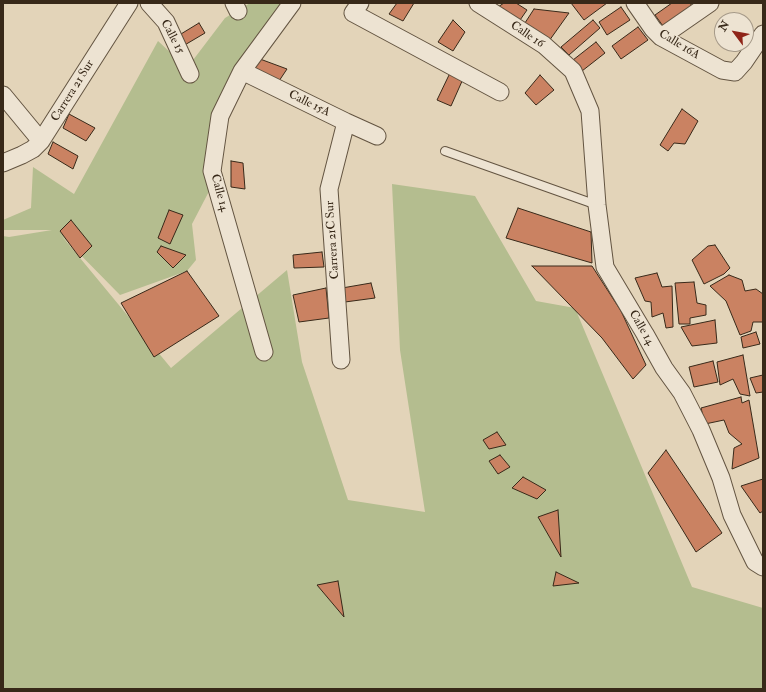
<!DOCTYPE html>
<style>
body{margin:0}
#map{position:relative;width:766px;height:692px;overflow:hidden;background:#e3d4b9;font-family:"IM FELL Double Pica",serif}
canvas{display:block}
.frame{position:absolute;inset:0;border:4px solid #382919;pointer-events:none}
.north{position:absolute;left:714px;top:12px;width:40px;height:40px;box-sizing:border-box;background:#ede3d2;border:1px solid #a59988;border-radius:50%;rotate:302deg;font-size:11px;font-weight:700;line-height:16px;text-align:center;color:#382919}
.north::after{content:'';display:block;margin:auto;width:14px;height:18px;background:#8f2418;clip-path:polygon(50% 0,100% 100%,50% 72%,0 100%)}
</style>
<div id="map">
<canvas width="766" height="692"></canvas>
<div class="frame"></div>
<div class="north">N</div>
</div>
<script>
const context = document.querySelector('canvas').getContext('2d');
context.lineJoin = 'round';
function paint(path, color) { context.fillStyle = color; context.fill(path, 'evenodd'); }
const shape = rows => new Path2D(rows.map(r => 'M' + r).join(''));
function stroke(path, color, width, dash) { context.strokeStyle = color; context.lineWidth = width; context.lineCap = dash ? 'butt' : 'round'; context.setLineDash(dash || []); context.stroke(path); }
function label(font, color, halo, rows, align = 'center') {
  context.font = font + ' "IM FELL Double Pica",serif'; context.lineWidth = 3; context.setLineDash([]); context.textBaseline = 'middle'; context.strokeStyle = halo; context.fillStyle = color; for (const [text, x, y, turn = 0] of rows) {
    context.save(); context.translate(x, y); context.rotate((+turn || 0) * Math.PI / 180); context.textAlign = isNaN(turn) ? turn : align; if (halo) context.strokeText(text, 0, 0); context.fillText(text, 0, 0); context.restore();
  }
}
paint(shape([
 [250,3,283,3,221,114,217,176,192,224,196,260,187,271,120,295,61,235,171,368,287,270,302,362,348,500,425,512,400,350,392,184,475,196,536,301,575,308,692,587,763,608,763,689,3,689,3,236,9,237,52,230,3,230,3,220,31,208,33,167,74,194,158,41,187,68,225,18]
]), '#b4bd8f');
const building = shape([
 [397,3,414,3,403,21,389,14,397,3],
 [504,3,516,3,527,10,518,23,495,9,504,3],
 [571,3,607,3,584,20,571,3],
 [672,3,690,3,692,6,663,26,655,15,672,3],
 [621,7,630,20,607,35,599,22,621,7],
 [534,9,569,13,549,41,523,26,534,9],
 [453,20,465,32,453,51,438,42,453,20],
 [593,20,600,28,569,55,561,47,593,20],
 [199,23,205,33,183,46,176,37,199,23],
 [638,27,648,40,621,59,612,46,638,27],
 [596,42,605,53,582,71,573,60,596,42],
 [260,59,287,69,277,84,250,71,260,59],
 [450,73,463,79,451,106,437,100,450,73],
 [540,75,554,90,536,105,525,93,540,75],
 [682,109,698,121,685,144,674,143,668,151,660,145,682,109],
 [69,114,95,128,86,141,63,128,69,114],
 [53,142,78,156,73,169,48,154,53,142],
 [231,161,243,163,245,189,231,187,231,161],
 [518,208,591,232,592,263,506,238,518,208],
 [169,210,183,215,170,244,158,238,169,210],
 [71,220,92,246,80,258,60,231,71,220],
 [715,245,730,268,724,274,704,284,692,260,708,246,715,245],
 [161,246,186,255,173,268,157,252,161,246],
 [322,252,324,267,294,268,293,255,322,252],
 [532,266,592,266,621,311,646,365,633,379,602,338,532,266],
 [187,271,219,316,154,357,121,303,187,271],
 [657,273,662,287,672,286,673,327,666,328,663,313,652,317,651,302,645,301,635,278,657,273],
 [729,275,742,280,745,291,756,289,763,294,763,322,753,322,751,331,740,335,726,301,710,286,729,275],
 [694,282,697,303,706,305,706,315,690,318,690,324,679,324,675,283,694,282],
 [371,283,375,298,345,302,342,288,371,283],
 [326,288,329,318,299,322,293,295,326,288],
 [715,320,717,343,692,346,681,327,715,320],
 [756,332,760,344,743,348,741,337,756,332],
 [743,355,750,396,740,394,733,379,720,385,717,362,743,355],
 [713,361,718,382,694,387,689,367,713,361],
 [763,375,763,392,756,393,750,378,763,375],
 [741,397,742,403,749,400,759,458,732,469,734,448,742,444,729,433,724,420,705,424,701,408,741,397],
 [497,432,506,445,489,449,483,440,497,432],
 [666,450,722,533,696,552,648,473,666,450],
 [500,455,510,467,498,474,489,461,500,455],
 [523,477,546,490,537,499,512,488,523,477],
 [763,479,763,511,760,513,741,486,763,479],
 [558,510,561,557,538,517,558,510],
 [556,572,579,583,553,586,556,572],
 [338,581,344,617,317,585,338,581]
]);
paint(building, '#ca8262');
stroke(building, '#382919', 1);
const service = shape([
 [445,151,597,205]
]);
const minor = shape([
 [149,3,166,22,190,74],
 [234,3,238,11],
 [360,3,353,13,500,92],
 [478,3,544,45,573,71,590,111,597,205,605,267,645,334,664,368,682,393,701,430,721,478,732,515,755,562,763,567],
 [635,3,653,29,661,37,722,70,735,72,744,62,763,34],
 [661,37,710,3],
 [242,71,346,122,377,136],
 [3,95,41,141],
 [3,163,22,155,33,149,41,141,129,3],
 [264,352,212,171,220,116,242,71,292,3],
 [341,360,329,189,346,122]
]);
stroke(service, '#635441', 10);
stroke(minor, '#635441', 19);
stroke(service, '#ede3d2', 8);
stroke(minor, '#ede3d2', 17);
label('12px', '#382919', '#ede3d2', [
 ["Calle 16",527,35,34],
 ["Calle 15",172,37,62],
 ["Calle 16A",679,45,31],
 ["Carrera 21 Sur",73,91,-58],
 ["Calle 15A",309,104,26],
 ["Calle 14",219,193,75],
 ["Carrera 21C Sur",333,240,-94],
 ["Calle 14",641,328,60]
]);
</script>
